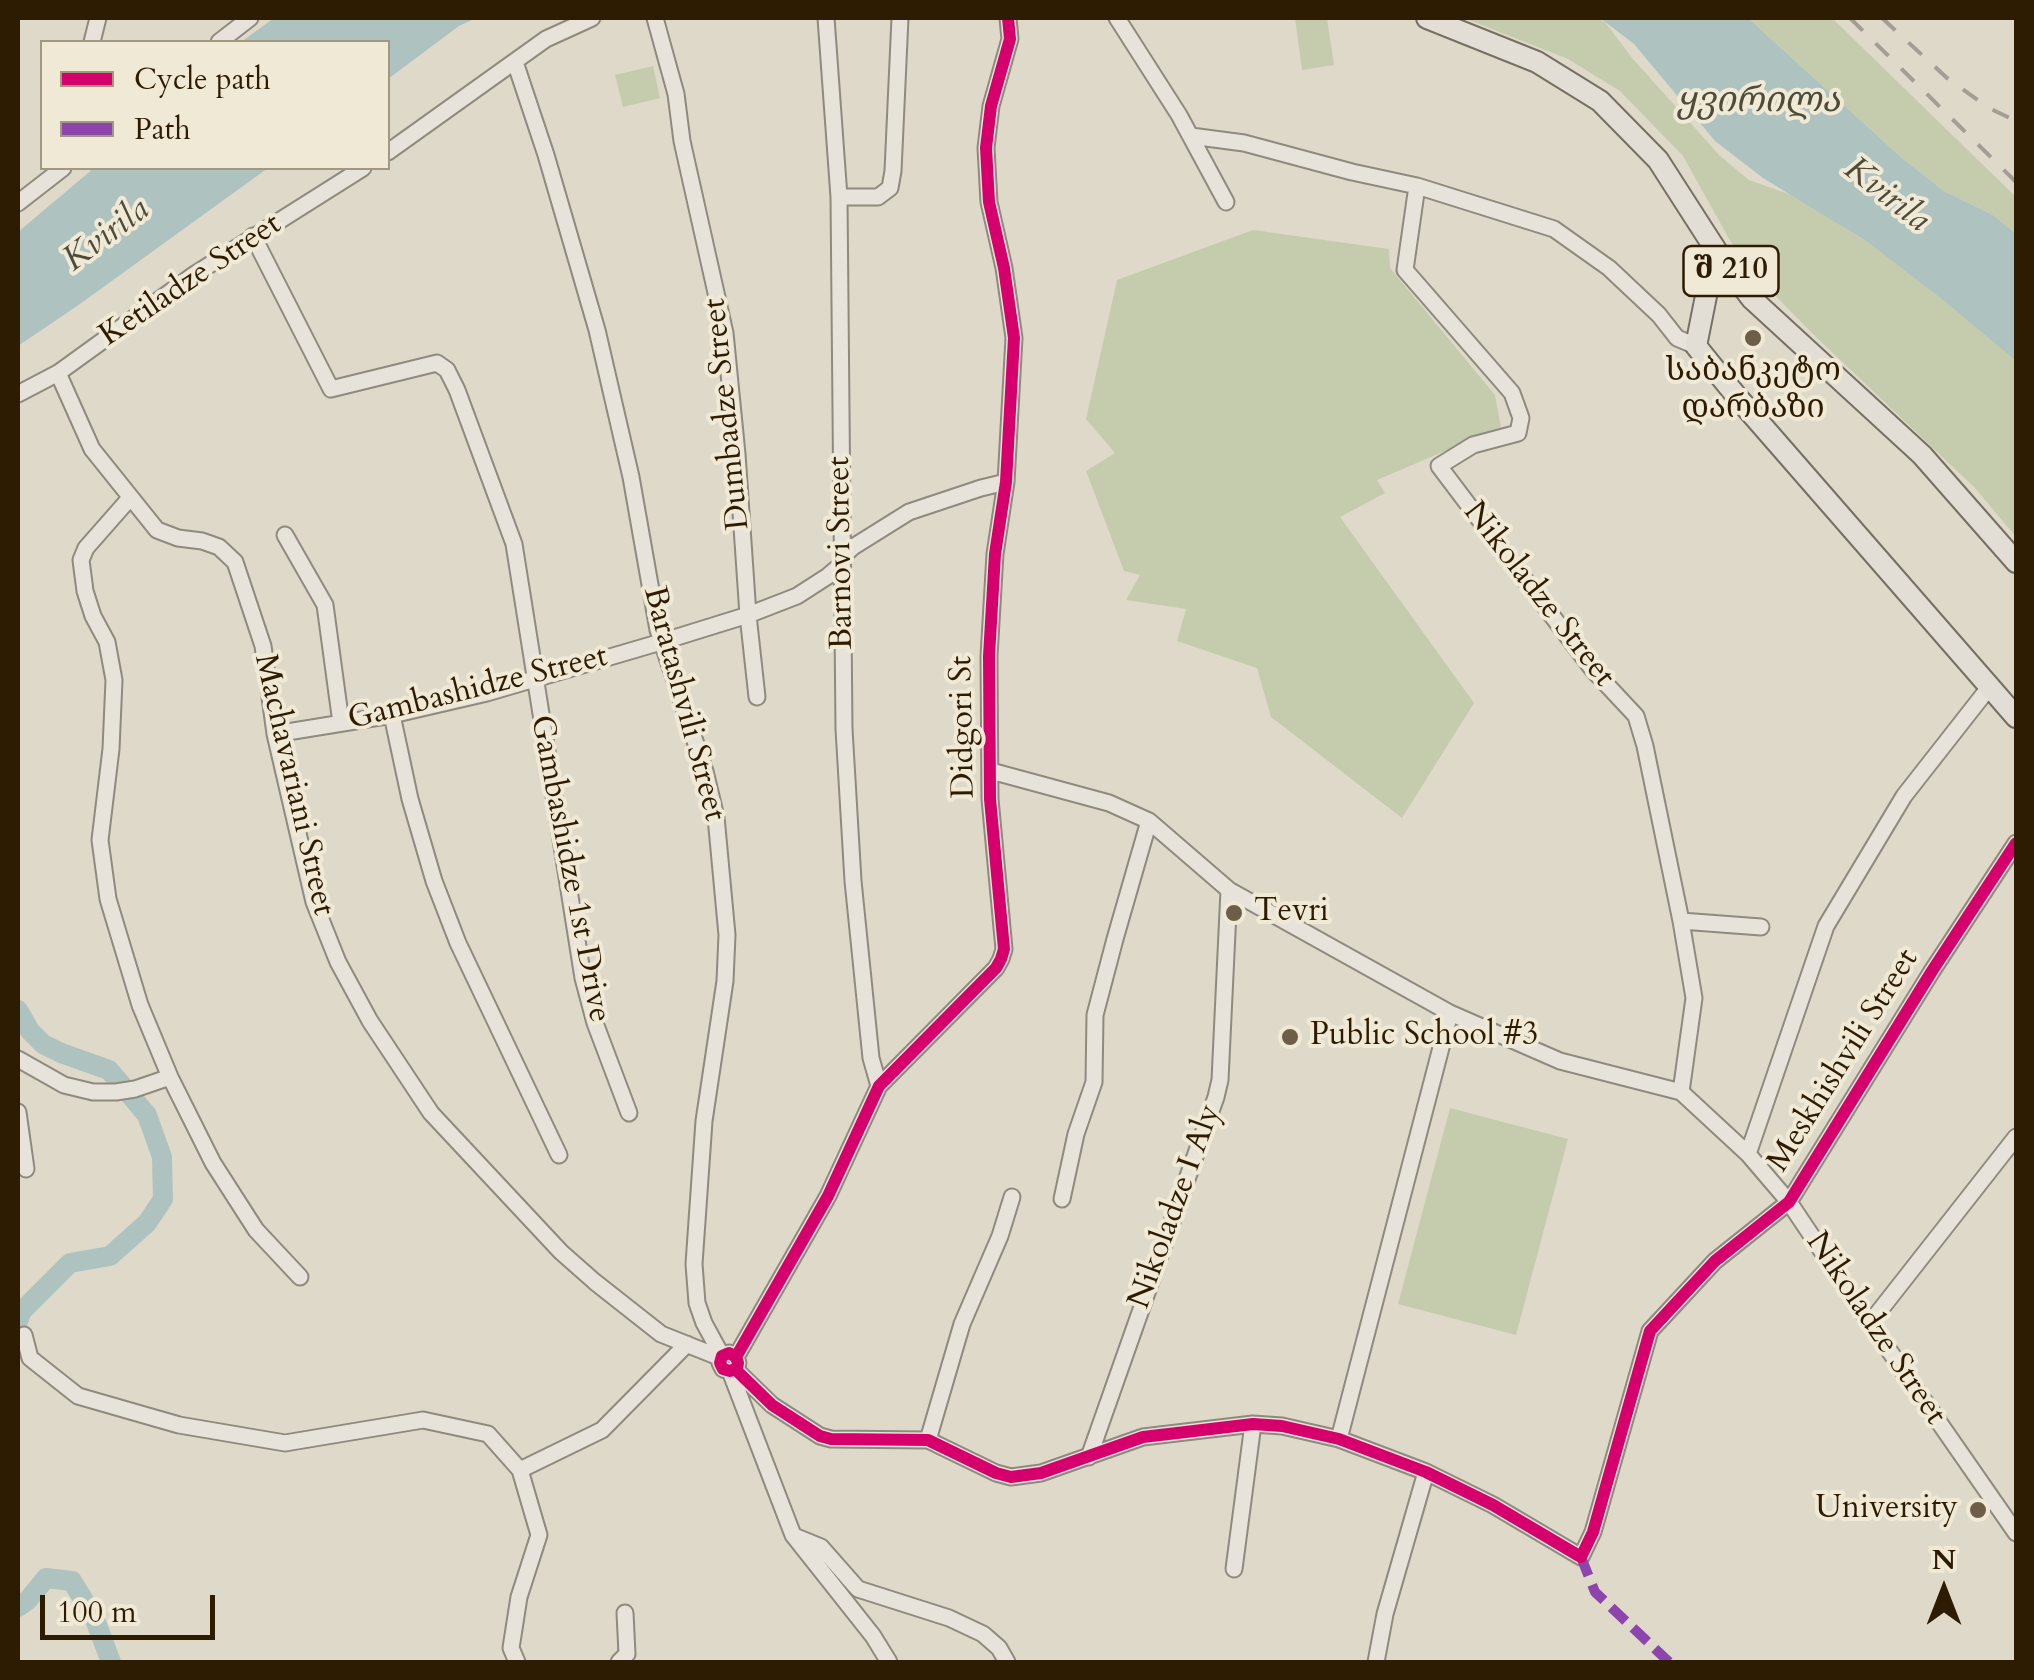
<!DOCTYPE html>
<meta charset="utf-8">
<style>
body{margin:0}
#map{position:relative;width:2034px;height:1680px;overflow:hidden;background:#dfd9c9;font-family:Cardo,serif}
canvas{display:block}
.frame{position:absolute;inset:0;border:20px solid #2e1c02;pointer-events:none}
.legend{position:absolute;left:40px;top:40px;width:350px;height:130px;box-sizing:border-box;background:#f0e9d6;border:2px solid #a29781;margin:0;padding:12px 18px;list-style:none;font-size:30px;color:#2e1c02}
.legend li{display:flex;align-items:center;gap:20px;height:50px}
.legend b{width:50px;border:2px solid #a29781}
.north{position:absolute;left:1894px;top:1540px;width:100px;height:100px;-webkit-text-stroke:8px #f0e9d6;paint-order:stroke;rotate:0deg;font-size:28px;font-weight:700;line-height:40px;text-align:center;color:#2e1c02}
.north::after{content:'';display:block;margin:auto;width:35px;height:45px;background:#2e1c02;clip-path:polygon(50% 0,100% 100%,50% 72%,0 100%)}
.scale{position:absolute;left:40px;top:1595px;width:175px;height:45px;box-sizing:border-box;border:5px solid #2e1c02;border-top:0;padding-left:12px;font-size:30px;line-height:35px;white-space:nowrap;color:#2e1c02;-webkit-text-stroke:8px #f0e9d6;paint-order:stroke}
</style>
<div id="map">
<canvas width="2034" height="1680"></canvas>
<div class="frame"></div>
<ul class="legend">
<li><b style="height:12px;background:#d6006c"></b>Cycle path</li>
<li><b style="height:12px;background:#8e44ad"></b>Path</li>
</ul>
<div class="north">N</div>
<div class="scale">100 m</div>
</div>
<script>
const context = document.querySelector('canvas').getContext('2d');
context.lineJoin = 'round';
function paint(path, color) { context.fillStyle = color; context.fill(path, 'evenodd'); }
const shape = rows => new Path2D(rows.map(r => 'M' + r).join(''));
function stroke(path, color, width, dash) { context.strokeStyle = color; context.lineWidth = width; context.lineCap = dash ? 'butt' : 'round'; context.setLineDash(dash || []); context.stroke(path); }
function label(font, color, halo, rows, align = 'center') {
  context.font = font + ' Cardo,"Noto Serif Georgian",serif'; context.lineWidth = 8; context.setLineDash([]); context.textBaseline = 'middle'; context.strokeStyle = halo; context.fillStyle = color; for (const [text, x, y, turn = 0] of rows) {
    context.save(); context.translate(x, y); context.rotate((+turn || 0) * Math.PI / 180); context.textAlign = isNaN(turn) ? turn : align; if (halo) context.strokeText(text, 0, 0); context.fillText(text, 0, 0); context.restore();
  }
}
paint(shape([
 [1295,18,1327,18,1334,65,1302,70],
 [1464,18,1596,18,1605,22,1633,59,1720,156,1749,180,1800,198,1852,233,1952,291,2016,323,2016,537,1975,488,1816,337,1750,270,1728,237,1683,156,1620,91,1568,59],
 [1748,18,1832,18,2016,197,2016,234,1993,215,1944,191,1902,158],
 [653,66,660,98,623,107,615,75],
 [1253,230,1389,249,1390,268,1495,395,1501,427,1377,480,1385,493,1340,517,1474,703,1402,818,1271,717,1257,668,1177,641,1186,609,1126,600,1140,575,1124,571,1086,471,1115,453,1086,419,1117,280],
 [1450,1108,1568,1139,1516,1335,1398,1304]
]), '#c5ccae');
paint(shape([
 [274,18,476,18,459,26,388,79,388,42,241,42],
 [1600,18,1748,18,1902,158,1944,191,1993,215,2016,234,2016,361,1943,300,1869,243,1763,178,1715,141,1634,44],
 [94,168,268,168,80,304,18,346,18,232]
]), '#aec3bf');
stroke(shape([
 [18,1010,30,1031,43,1044,61,1053,109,1070,147,1115,162,1157,163,1199,147,1223,110,1256,70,1263,22,1311,18,1321],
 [18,1607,28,1600,46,1578,72,1581,94,1617,111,1662]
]), '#aec3bf', 20);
const minor = shape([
 [655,18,676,94,682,141,725,333,737,454,748,615,757,697],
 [826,18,839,197,844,729,853,881,871,1058,879,1086],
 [1117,18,1179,115,1226,202],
 [92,42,98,18],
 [219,42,250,18],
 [515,62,546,155,597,330,631,477,658,630,705,771,716,817,727,935,725,981,704,1121,694,1264,697,1303,704,1323,722,1356],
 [1191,136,1244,143,1352,172,1417,186,1554,229,1609,268,1659,315,1677,338,1696,346],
 [388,152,546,39,592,18],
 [1417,186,1405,270,1512,393,1521,418,1518,433,1473,445,1439,466,1593,670,1636,716,1645,746,1681,921,1694,998,1681,1092],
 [839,197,878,197,890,188,893,171,900,18],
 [18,203,63,168],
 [253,236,331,389,437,363,447,370,457,390,514,544,583,978,595,1023,629,1113],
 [58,373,92,449,157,530,178,538,202,541,219,547,235,562,263,646,275,734,314,902,338,962,370,1021,431,1113,561,1252,595,1282,661,1334,721,1358],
 [18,394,58,373,195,274,363,168],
 [130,498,86,548,81,560,85,591,93,616,107,642,114,680,111,749,100,840,108,899,140,1005,170,1077,213,1163,256,1230,300,1277],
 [285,535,325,605,341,723],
 [842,557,853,547,909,512,981,488,1006,482],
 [392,715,410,799,434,881,458,943,559,1155],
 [275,734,392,715,487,693,661,642,748,615,797,596,828,576,842,564],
 [991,771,1109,803,1149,821,1229,890,1450,1013,1560,1061,1681,1092,1748,1154,1789,1202,1870,1323,2016,1533],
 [1681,921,1761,927],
 [18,1059,64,1085,93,1092,116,1092,135,1089,170,1077],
 [18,1112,26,1169],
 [1748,1154,1826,926,1904,796,1991,685],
 [1062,1199,1076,1134,1094,1082,1095,1015,1115,939,1149,821],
 [1870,1323,2016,1137],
 [24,1335,30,1358,78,1396,179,1425,285,1443,423,1420,488,1434,520,1470,539,1535,519,1597,511,1648,517,1662],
 [736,1357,729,1353,722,1356,720,1363,723,1369,730,1371,737,1368,738,1363,736,1357,828,1196,879,1086,996,968,1001,959,1004,949,990,799,989,656,995,554,1006,482,1014,338,1004,268,989,202,986,148,991,106,1010,39,1008,18],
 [735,1369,772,1405,820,1436,831,1439,928,1440,996,1473,1011,1477,1041,1473,1143,1437,1253,1424,1282,1426,1339,1439,1426,1472,1493,1505,1581,1557,1593,1532,1650,1331,1715,1261,1789,1202,1932,971,2016,843],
 [730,1371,793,1535,873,1636,889,1662],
 [1339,1439,1450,1013],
 [928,1440,962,1324,1000,1236,1012,1197],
 [1089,1457,1216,1097,1220,1080,1229,890],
 [520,1470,602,1430,687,1344],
 [794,1536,821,1547,858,1589,949,1618,983,1634,999,1648,1007,1662],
 [1234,1569,1253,1424],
 [619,1662,627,1654,625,1613],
 [1376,1662,1385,1614,1426,1472]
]);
const major = shape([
 [1427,18,1537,62,1600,101,1658,160,1721,258,1752,299,1922,455,2016,562],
 [1721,258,1708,286,1696,346,1738,398,2016,717]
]);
stroke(minor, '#8f8a7e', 19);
stroke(major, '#766f63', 24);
stroke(minor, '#e7e3db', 15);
stroke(major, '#e2ded5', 20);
stroke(shape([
 [1850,18,2016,182],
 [1882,18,1947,78,1989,108,2016,121]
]), '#a29e95', 4, [18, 18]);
stroke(shape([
 [1581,1557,1595,1592,1669,1662]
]), '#8e44ad', 10, [20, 10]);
stroke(shape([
 [736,1357,729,1353,722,1356,720,1363,723,1369,730,1371,737,1368,738,1363,736,1357,828,1196,879,1086,996,968,1001,959,1004,949,990,799,989,656,995,554,1006,482,1014,338,1004,268,989,202,986,148,991,106,1010,39,1008,18],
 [735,1369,772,1405,820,1436,831,1439,928,1440,996,1473,1011,1477,1041,1473,1143,1437,1253,1424,1282,1426,1339,1439,1426,1472,1493,1505,1581,1557,1593,1532,1650,1331,1715,1261,1789,1202,1932,971,2016,843]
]), '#d6006c', 12);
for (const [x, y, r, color] of [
 [1753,338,10,"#6c5e48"],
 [1234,913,10,"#6c5e48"],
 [1290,1037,10,"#6c5e48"],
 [1978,1510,10,"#6c5e48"]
]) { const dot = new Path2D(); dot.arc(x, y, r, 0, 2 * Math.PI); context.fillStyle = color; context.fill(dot); stroke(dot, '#f0e9d6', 4); }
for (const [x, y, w] of [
 [1731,271,95]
]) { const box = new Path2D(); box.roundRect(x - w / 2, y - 25, w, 50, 8); context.fillStyle = '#f0e9d6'; context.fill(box); stroke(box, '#2e1c02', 2.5); }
label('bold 30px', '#2e1c02', null, [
 ["შ 210",1731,271]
]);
label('32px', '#2e1c02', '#f0e9d6', [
 ["Ketiladze Street",191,281,-34],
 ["Dumbadze Street",728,414,-96],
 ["Barnovi Street",842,553,-91],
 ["Nikoladze Street",1538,595,52],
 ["Gambashidze Street",478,689,-14],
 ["Baratashvili Street",683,704,75],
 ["Didgori St",964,727,-91],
 ["Machavariani Street",293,785,77],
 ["Gambashidze 1st Drive",569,869,79],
 ["Meskhishvili Street",1844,1061,-58],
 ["Nikoladze I Aly",1176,1207,-70],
 ["Nikoladze Street",1875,1329,56]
]);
label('32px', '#2e1c02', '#f0e9d6', [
 ["საბანკეტო",1753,373,"center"],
 ["დარბაზი",1753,410,"center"],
 ["Tevri",1254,913],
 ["Public School #3",1310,1037],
 ["University",1958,1510,"right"]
], 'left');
label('italic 35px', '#4e4b3a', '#f0e9d6', [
 ["ყვირილა",1758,103],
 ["Kvirila",1886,196,38],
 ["Kvirila",107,236,-37]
]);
</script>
